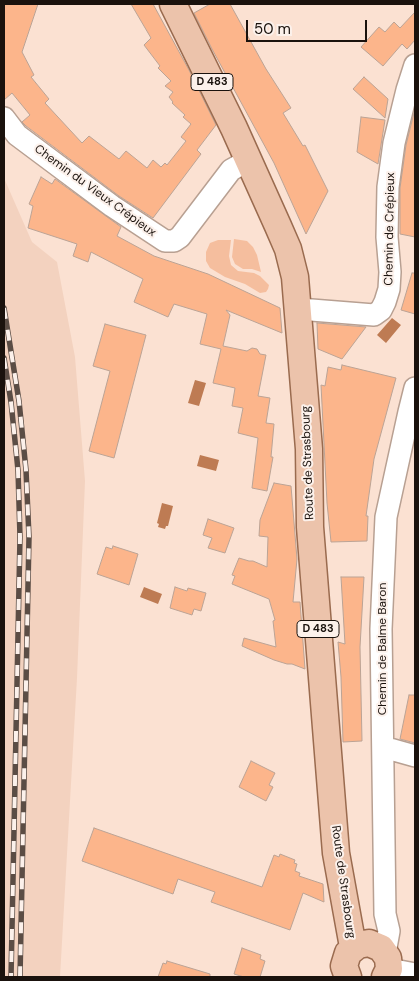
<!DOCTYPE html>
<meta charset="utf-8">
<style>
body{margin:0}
#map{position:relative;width:419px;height:981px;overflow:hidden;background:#fbe1d2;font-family:"DM Sans",sans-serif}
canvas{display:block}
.frame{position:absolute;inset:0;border:5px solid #1a120d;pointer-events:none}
.scale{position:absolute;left:246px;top:20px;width:121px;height:22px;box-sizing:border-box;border:2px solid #1a120d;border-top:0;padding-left:6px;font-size:15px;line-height:18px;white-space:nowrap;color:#1a120d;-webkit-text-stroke:4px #fcf1eb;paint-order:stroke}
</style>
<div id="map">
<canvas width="419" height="981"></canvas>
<div class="frame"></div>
<div class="scale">50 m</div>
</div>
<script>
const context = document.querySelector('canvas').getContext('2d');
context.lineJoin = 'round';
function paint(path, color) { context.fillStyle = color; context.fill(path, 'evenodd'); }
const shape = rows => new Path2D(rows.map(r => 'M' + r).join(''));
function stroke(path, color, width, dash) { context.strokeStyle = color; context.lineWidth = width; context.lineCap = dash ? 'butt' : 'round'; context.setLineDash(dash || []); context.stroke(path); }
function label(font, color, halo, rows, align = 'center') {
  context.font = font + ' "DM Sans",sans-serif'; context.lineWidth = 4; context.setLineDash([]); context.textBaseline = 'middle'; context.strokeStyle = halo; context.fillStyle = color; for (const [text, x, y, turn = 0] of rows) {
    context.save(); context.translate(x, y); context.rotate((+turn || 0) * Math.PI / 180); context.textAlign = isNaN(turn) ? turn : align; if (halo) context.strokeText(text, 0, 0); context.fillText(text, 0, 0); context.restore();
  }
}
paint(shape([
 [4,178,32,242,57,262,75,357,85,481,77,678,60,977,4,977]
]), '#f3d2bf');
paint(shape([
 [234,239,247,241,253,247,257,255,261,272,252,269,243,269,235,264,232,257],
 [218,240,231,240,229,256,231,265,238,271,254,273,260,276,269,285,268,289,266,292,260,293,245,284,225,277,210,268,206,261,206,252,210,243]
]), '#f5be9e');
paint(shape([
 [392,318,401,325,386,343,377,335],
 [195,380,206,383,199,406,188,403],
 [200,455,219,460,216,471,197,466],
 [162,503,173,506,168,526,166,526,165,529,158,527,159,524,157,523],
 [144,587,162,594,158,604,140,597]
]), '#be7b53');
const building = shape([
 [4,4,38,4,22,52,34,75,31,77,49,99,45,103,82,143,89,136,119,159,126,151,147,168,153,160,161,167,165,163,167,165,186,141,181,137,191,124,183,117,185,115,172,103,173,102,169,97,173,92,165,86,171,81,158,68,160,66,144,45,151,38,131,4,153,4,189,70,216,125,197,150,201,154,153,218,119,196,26,126,22,122,30,115,12,93,4,100,4,4],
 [210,4,230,4,266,69,291,108,283,113,303,146,305,145,328,191,306,234,274,163,212,49,194,13,210,4],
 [415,12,415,40,407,49,402,44,383,66,361,47,379,27,385,32,394,22,400,28,415,12],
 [364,77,388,99,385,118,353,89,364,77],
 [415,109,415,237,400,234,400,188,406,145,415,109],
 [361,117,385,120,378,164,357,152,361,117],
 [41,177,52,184,55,179,121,227,117,236,154,256,208,274,280,308,282,333,226,310,230,315,223,346,247,351,252,348,257,349,260,354,266,355,258,396,270,398,266,423,274,424,271,457,273,457,267,491,252,488,258,438,238,433,243,408,232,406,235,388,213,383,221,349,200,344,207,314,174,304,168,317,134,302,143,279,91,252,88,262,73,256,77,244,28,228,33,206,29,204,41,177],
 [412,273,415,273,415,314,401,310,412,273],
 [317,323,366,327,342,359,318,349,317,323],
 [105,324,146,335,114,458,89,451,110,371,93,366,105,324],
 [342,365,396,378,374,459,366,516,368,516,367,541,331,542,327,503,321,385,325,386,328,367,341,370,342,365],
 [274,483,291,486,297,559,293,602,300,602,305,669,292,664,287,664,274,660,242,646,244,638,276,647,273,621,275,620,269,599,232,584,235,576,232,575,239,558,249,561,253,561,267,567,268,537,259,536,260,520,274,483],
 [208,519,234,528,225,553,208,548,212,538,203,535,208,519],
 [113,546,138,554,129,585,97,574,106,547,112,549,113,546],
 [341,577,364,577,360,647,362,741,343,742,341,677,338,642,345,644,341,577],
 [175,587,187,591,188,588,206,593,201,611,194,609,192,615,170,608,175,587],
 [409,695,415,695,415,743,400,739,409,695],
 [251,761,275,773,269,785,273,787,266,801,239,787,251,761],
 [94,828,262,887,274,855,279,857,280,854,295,860,294,863,297,864,295,871,300,873,299,876,323,884,324,902,303,893,290,930,211,902,215,892,178,879,173,894,82,861,94,828],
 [242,948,261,955,260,959,265,961,260,977,244,977,234,974,242,948],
 [167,961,210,974,210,977,158,977,163,963,166,964,167,961]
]);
paint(building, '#fcb58b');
stroke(building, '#bba395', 1);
const minor = shape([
 [4,118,17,135,112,206,165,241,174,241,180,237,231,170,249,160],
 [299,309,374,315,381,310,385,302,389,289,390,272,387,237,388,187,394,143,407,90,415,65],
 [383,747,415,756],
 [385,953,389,931,385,914,381,629,386,517,409,412,415,388],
 [389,969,415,974]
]);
const major = shape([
 [173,4,234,128,278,226,288,249,295,277,309,449,310,527,336,853,353,947],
 [348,977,344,966,348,953,358,945,369,943,381,948,388,958,389,969,385,977]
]);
stroke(minor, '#b8a092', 24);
stroke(major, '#9a6b4f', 29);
stroke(minor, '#fff', 21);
stroke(major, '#ecc3ab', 26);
const rail = shape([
 [4,308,19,401,26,470,29,537,20,977],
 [4,358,11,402,18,470,20,537,11,977]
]);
stroke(rail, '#5b4d45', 5.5);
stroke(rail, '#fcf1eb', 4, [11]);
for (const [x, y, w] of [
 [212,82,42],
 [318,629,42]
]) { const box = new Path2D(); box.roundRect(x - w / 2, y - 8.5, w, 17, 4); context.fillStyle = '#fcf1eb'; context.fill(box); stroke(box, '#1a120d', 1); }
label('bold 11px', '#1a120d', null, [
 ["D 483",212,82],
 ["D 483",318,629]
]);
label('12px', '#1a120d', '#fcf1eb', [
 ["Chemin du Vieux Crépieux",95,191,36],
 ["Chemin de Crépieux",390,229,-89],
 ["Route de Strasbourg",308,463,-92],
 ["Chemin de Balme Baron",383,649,-90],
 ["Route de Strasbourg",343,882,82]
]);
</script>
